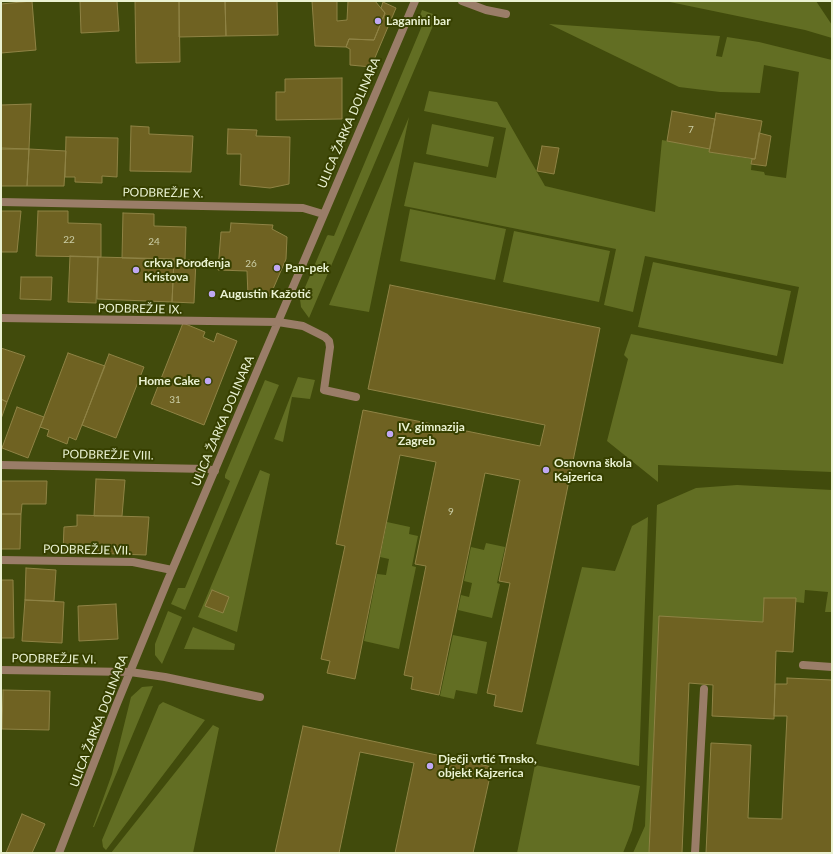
<!DOCTYPE html>
<meta charset="utf-8">
<style>
body{margin:0}
#map{position:relative;width:833px;height:854px;overflow:hidden;background:#414b0c;font-family:Lato,sans-serif}
canvas{display:block}
.frame{position:absolute;inset:0;border:2px solid #eaf2d2;pointer-events:none}
</style>
<div id="map">
<canvas width="833" height="854"></canvas>
<div class="frame"></div>
</div>
<script>
const context = document.querySelector('canvas').getContext('2d');
context.lineJoin = 'round';
function paint(path, color) { context.fillStyle = color; context.fill(path, 'evenodd'); }
const shape = rows => new Path2D(rows.map(r => 'M' + r).join(''));
function stroke(path, color, width, dash) { context.strokeStyle = color; context.lineWidth = width; context.lineCap = dash ? 'butt' : 'round'; context.setLineDash(dash || []); context.stroke(path); }
function label(font, color, halo, rows, align = 'center') {
  context.font = font + ' Lato,sans-serif'; context.lineWidth = 4; context.setLineDash([]); context.textBaseline = 'middle'; context.strokeStyle = halo; context.fillStyle = color; for (const [text, x, y, turn = 0] of rows) {
    context.save(); context.translate(x, y); context.rotate((+turn || 0) * Math.PI / 180); context.textAlign = isNaN(turn) ? turn : align; if (halo) context.strokeText(text, 0, 0); context.fillText(text, 0, 0); context.restore();
  }
}
paint(shape([
 [665,1,816,1,832,25,832,38,805,30],
 [422,10,433,14,435,21,309,318,301,307,300,299,327,236,328,235,334,236,424,21,419,18],
 [549,24,720,36,716,56,722,57,727,37,759,42,832,60,832,472,658,465,658,482,607,441,628,359,624,355,631,334,783,364,799,287,645,256,633,312,604,305,616,249,404,206,414,162,496,178,506,128,424,111,429,91,497,102,545,186,655,212,662,140,710,149,710,152,752,159,751,170,764,172,765,175,786,178,799,72,764,65,760,93,720,92,679,87],
 [409,117,369,312,329,305,383,179],
 [432,124,494,137,488,167,426,154],
 [410,209,506,229,495,280,400,261],
 [514,231,610,251,599,302,503,282],
 [653,262,791,291,777,356,638,327],
 [298,377,315,380,310,399,292,397,283,442,274,439],
 [265,380,279,385,185,610,171,604,178,588,185,588,230,481,225,478,225,475],
 [260,470,270,474,237,632,198,617],
 [737,485,832,490,832,612,825,612,828,592,805,590,804,603,796,602,796,598,764,598,763,622,659,617,649,853,633,853,645,826,657,505,696,488],
 [648,517,639,766,536,744,582,567,615,571,632,526],
 [387,522,410,527,409,534,418,536,412,566,416,567,399,649,364,641,377,574,386,575,389,559,380,557],
 [486,543,505,547,497,583,500,584,492,618,458,610,461,595,469,597,472,583,464,581,471,547,484,550],
 [168,611,182,617,162,664,155,655,155,644],
 [193,627,235,644,234,650,184,649],
 [453,635,487,642,477,694,456,690,454,699,440,696],
 [153,686,94,827,93,827,112,774,131,697,142,687],
 [163,702,205,720,106,850,103,847,102,840,159,705],
 [213,725,219,728,193,853,111,853],
 [535,765,640,786,632,830,623,853,517,853]
]), '#626e23');
const building = shape([
 [32,1,36,50,1,53,1,4,32,1],
 [80,1,117,1,119,31,81,33,80,1],
 [135,1,179,1,180,62,136,63,135,1],
 [179,1,225,1,226,36,179,37,179,1],
 [225,1,277,1,278,35,226,36,225,1],
 [312,1,337,1,337,21,347,20,348,1,375,1,385,13,374,40,349,39,346,47,315,46,312,1],
 [383,2,396,8,371,67,350,65,350,49,346,47,349,39,374,40,385,13,381,8,383,2],
 [342,78,342,119,276,120,276,92,285,92,285,79,342,78],
 [31,104,29,149,1,149,1,105,31,104],
 [672,111,715,119,710,149,667,141,672,111],
 [716,113,762,121,755,159,709,152,716,113],
 [131,126,149,127,149,134,193,136,191,172,130,171,131,126],
 [228,129,257,130,256,136,290,137,289,184,270,188,240,185,241,154,227,154,228,129],
 [759,133,771,136,766,166,751,164,752,159,755,159,759,133],
 [66,137,118,138,117,177,102,176,102,183,75,182,75,177,65,177,66,137],
 [542,146,559,148,554,174,537,171,542,146],
 [1,148,29,149,27,186,1,186,1,148],
 [29,149,66,151,64,186,27,186,29,149],
 [1,211,21,211,17,252,1,252,1,211],
 [38,211,68,211,68,223,101,224,101,257,36,256,38,211],
 [123,213,154,214,154,226,186,227,185,260,122,258,123,213],
 [231,223,273,225,272,229,287,237,286,259,270,296,248,296,247,271,218,270,221,232,230,232,231,223],
 [70,256,98,257,96,303,68,302,70,256],
 [98,257,174,259,172,302,97,299,98,257],
 [174,259,196,260,194,303,172,302,174,259],
 [21,277,52,277,51,300,20,299,21,277],
 [390,285,600,328,522,712,494,706,496,695,487,693,510,583,499,581,520,480,485,473,439,695,411,689,413,677,404,675,426,566,415,564,436,462,400,455,355,679,327,673,330,661,321,659,345,546,336,544,363,410,540,446,545,425,368,389,390,285],
 [183,323,205,332,203,337,214,342,217,333,237,341,204,425,151,404,183,323],
 [1,348,25,356,7,402,1,399,1,348],
 [68,353,105,366,76,440,69,437,67,444,47,436,49,430,40,427,68,353],
 [109,354,144,367,116,438,82,425,109,354],
 [1,399,7,402,1,419,1,399],
 [17,407,44,417,28,458,2,448,17,407],
 [96,479,125,480,122,516,94,516,96,479],
 [1,481,47,481,46,504,22,504,21,514,1,514,1,481],
 [1,514,21,514,20,549,1,549,1,514],
 [77,515,149,517,146,555,63,552,64,527,77,526,77,515],
 [26,568,56,570,54,601,25,600,26,568],
 [1,580,13,580,14,638,1,638,1,580],
 [212,590,229,597,223,613,205,606,212,590],
 [764,598,796,598,793,652,776,651,774,719,712,716,713,685,689,683,682,853,649,853,659,616,763,622,764,598],
 [25,600,64,602,62,643,22,641,25,600],
 [116,604,118,639,79,641,78,606,116,604],
 [787,678,832,680,832,853,706,853,711,743,751,745,748,818,782,819,787,716,774,716,775,684,787,684,787,678],
 [3,690,50,691,49,730,2,729,3,690],
 [303,726,492,767,473,853,395,853,414,763,360,752,339,853,275,853,303,726],
 [22,814,45,824,32,853,6,853,22,814]
]);
paint(building, '#6f6222');
stroke(building, '#8f8345', 1);
stroke(shape([
 [462,1,486,10,506,14],
 [278,322,303,326,325,337,329,341,330,347,324,390,356,397],
 [803,665,832,667],
 [130,672,165,677,260,697],
 [695,853,704,689]
]), '#9a7d68', 8);
stroke(shape([
 [1,202,303,208,323,214],
 [1,318,278,322],
 [1,465,208,469,215,471],
 [1,560,133,562,172,570],
 [1,670,130,672],
 [59,853,116,706,167,582,415,1]
]), '#9a7d68', 8);
for (const [x, y, r, color] of [
 [378,21,4,"#c0a8f4"],
 [277,268,4,"#c0a8f4"],
 [136,270,4,"#c0a8f4"],
 [212,294,4,"#c0a8f4"],
 [208,381,4,"#c0a8f4"],
 [390,434,4,"#c0a8f4"],
 [546,470,4,"#c0a8f4"],
 [430,766,4,"#c0a8f4"]
]) { const dot = new Path2D(); dot.arc(x, y, r, 0, 2 * Math.PI); context.fillStyle = color; context.fill(dot); stroke(dot, '#374000', 1.5); }
label('10px', '#cbcea6', null, [
 ["7",691,130],
 ["22",69,240],
 ["24",154,242],
 ["26",251,264],
 ["31",175,400],
 ["9",451,512]
]);
label('bold 12px', '#eaf2d2', '#374000', [
 ["Laganini bar",386,21],
 ["crkva Porođenja",144,263],
 ["Kristova",144,277],
 ["Pan-pek",285,268],
 ["Augustin Kažotić",220,294],
 ["Home Cake",200,381,"right"],
 ["IV. gimnazija",398,427],
 ["Zagreb",398,441],
 ["Osnovna škola",554,463],
 ["Kajzerica",554,477],
 ["Dječji vrtić Trnsko,",438,759],
 ["objekt Kajzerica",438,773]
], 'left');
label('12px', '#eaf2d2', '#374000', [
 ["ULICA ŽARKA DOLINARA",349,123,-67],
 ["PODBREŽJE X.",163,193,1],
 ["PODBREŽJE IX.",140,309,1],
 ["ULICA ŽARKA DOLINARA",223,421,-67],
 ["PODBREŽJE VIII.",108,455,1],
 ["PODBREŽJE VII.",87,550,1],
 ["PODBREŽJE VI.",54,659,1],
 ["ULICA ŽARKA DOLINARA",99,721,-69]
]);
</script>
